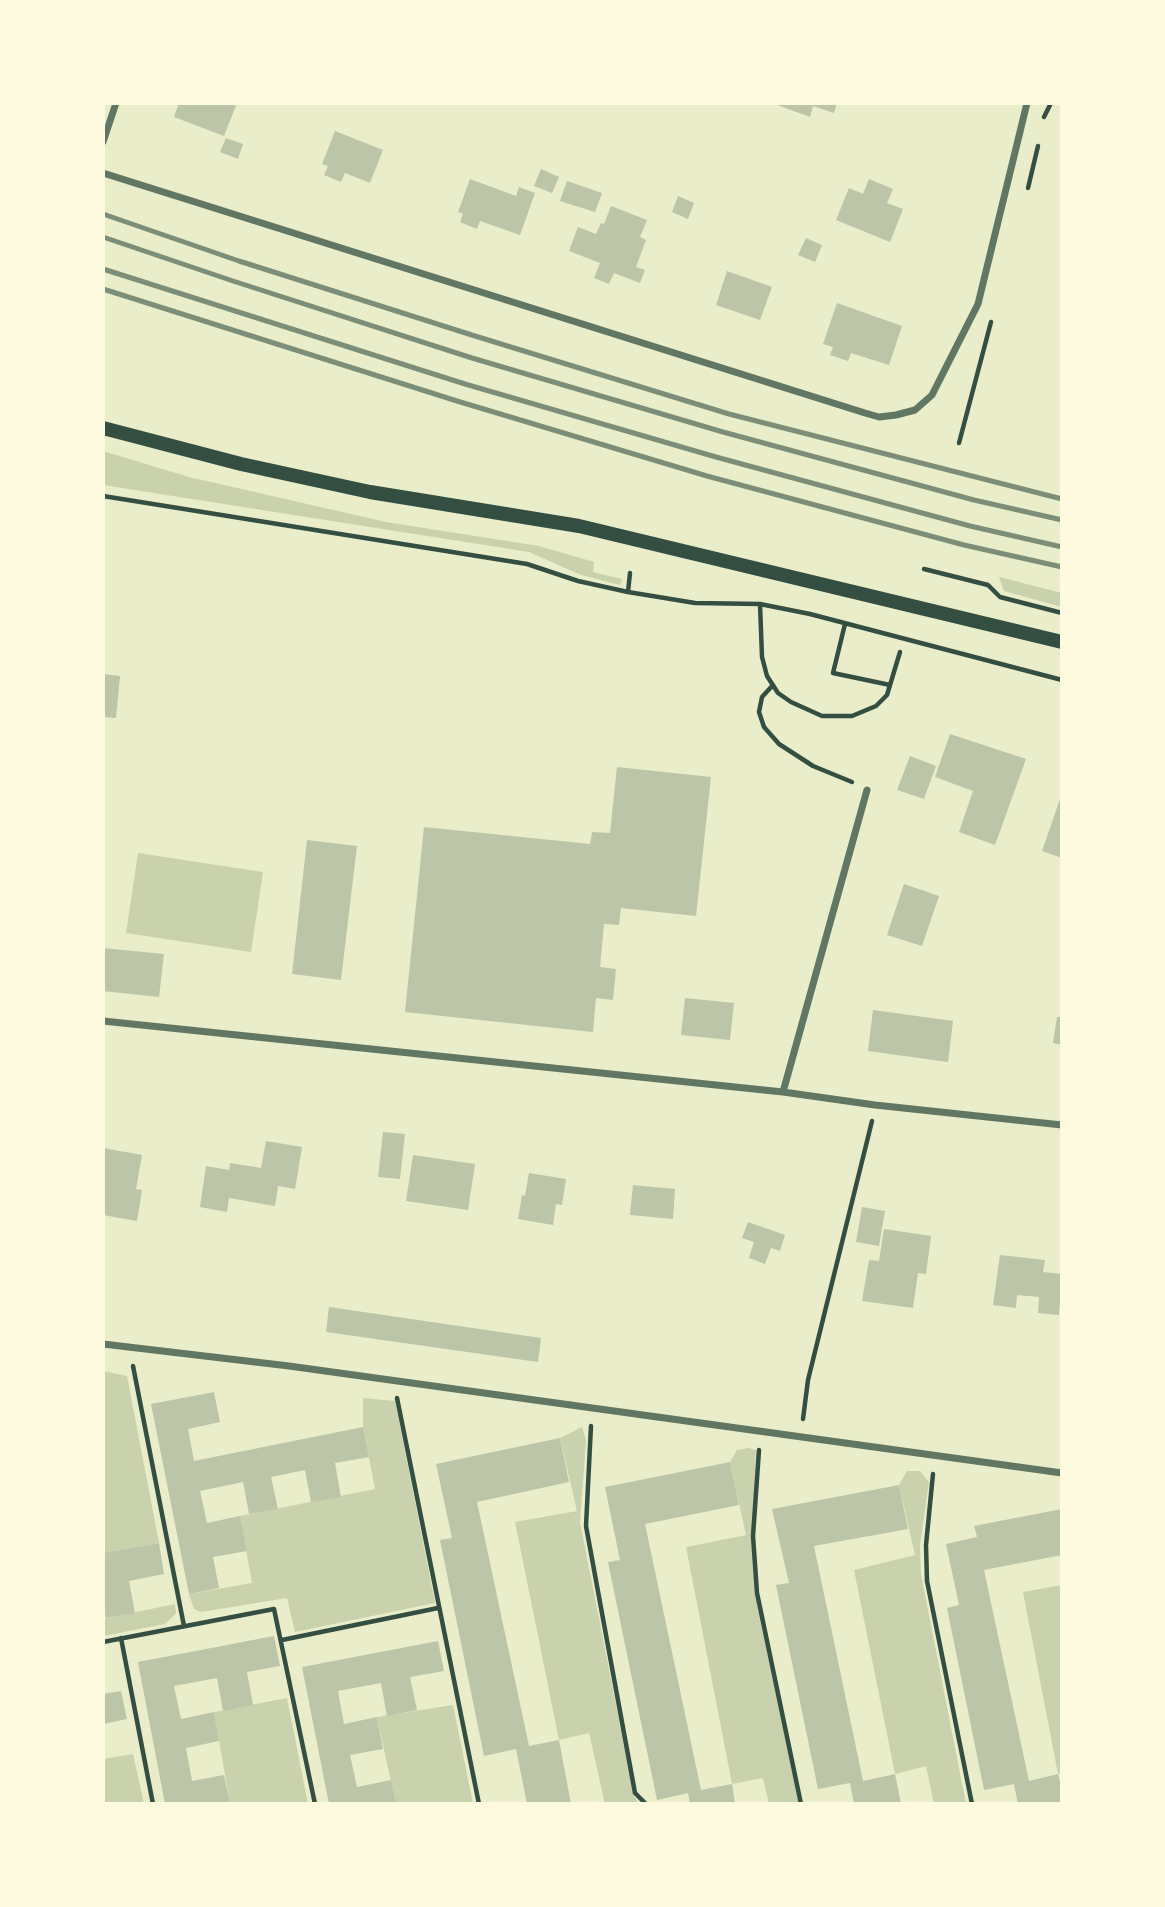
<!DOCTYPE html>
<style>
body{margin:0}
#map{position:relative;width:1165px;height:1907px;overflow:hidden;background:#e9edc9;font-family:Karla,sans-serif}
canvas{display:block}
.frame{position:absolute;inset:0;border:105px solid #fefae0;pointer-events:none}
</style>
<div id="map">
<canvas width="1165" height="1907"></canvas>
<div class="frame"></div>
</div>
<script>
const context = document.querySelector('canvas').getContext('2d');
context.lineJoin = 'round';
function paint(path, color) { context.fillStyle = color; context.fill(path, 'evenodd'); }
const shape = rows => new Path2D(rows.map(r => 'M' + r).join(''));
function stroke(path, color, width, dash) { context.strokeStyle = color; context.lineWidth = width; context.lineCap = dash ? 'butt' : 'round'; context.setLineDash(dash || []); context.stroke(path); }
paint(shape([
 [103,451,189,477,386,522,539,546,594,562,593,572,622,579,620,585,581,575,529,552,103,485],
 [999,577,1062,593,1062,607,1004,591],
 [138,853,263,872,251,952,126,933],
 [103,1371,127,1376,159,1543,103,1553],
 [363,1398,395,1401,435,1603,295,1632,287,1598,201,1612,194,1609,189,1594,252,1583,240,1516,375,1489,363,1427],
 [582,1427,586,1440,580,1522,634,1796,640,1804,605,1804,589,1733,559,1740,515,1522,577,1511,560,1438],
 [748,1448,756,1450,752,1537,755,1593,799,1804,769,1804,763,1778,732,1784,686,1547,746,1535,730,1462,737,1450],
 [907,1471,920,1471,929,1482,920,1546,921,1574,966,1804,934,1804,926,1766,895,1774,854,1570,915,1555,899,1485],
 [1062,1585,1062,1773,1058,1774,1023,1592],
 [175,1604,176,1613,165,1624,103,1636,103,1619],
 [287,1698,308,1804,230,1804,214,1712],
 [453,1705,473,1804,396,1804,377,1717],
 [133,1754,144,1804,103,1804,103,1759]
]), '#cad2ad');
paint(shape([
 [179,103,237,103,224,136,174,117],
 [772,103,837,103,834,113,813,106,810,117],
 [335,131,383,150,370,183,345,173,341,182,324,175,328,166,322,164],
 [226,138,243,144,238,159,220,152],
 [541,169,559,177,552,193,534,186],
 [470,179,516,196,519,187,535,193,520,235,480,221,477,229,460,222,463,214,458,212],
 [869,179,893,189,887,203,903,209,890,242,836,220,849,188,863,194],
 [567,181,602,193,595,212,560,201],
 [678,196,694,203,688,219,672,212],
 [611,206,647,220,640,237,646,240,636,267,645,270,640,283,614,273,609,284,594,278,600,263,569,251,578,227,596,234,601,223,604,224],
 [806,238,822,245,815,262,798,255],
 [727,271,772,287,760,320,716,305],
 [837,303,902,326,889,365,851,353,848,361,830,355,833,347,823,344],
 [103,674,120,676,116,718,103,717],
 [950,734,1026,759,995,845,959,832,973,791,935,777],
 [910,756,936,766,924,799,897,790],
 [617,767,711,777,696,916,621,908,619,925,604,924,600,967,616,969,613,1000,596,998,593,1032,405,1012,424,827,590,844,592,832,610,833],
 [1061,796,1062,796,1062,858,1042,851],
 [307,840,357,846,341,980,292,974],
 [904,884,939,896,922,946,887,935],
 [103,948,164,954,159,997,103,991],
 [685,998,734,1003,730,1040,681,1035],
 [873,1010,953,1021,948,1062,868,1051],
 [1057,1017,1062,1017,1062,1045,1053,1043],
 [383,1132,405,1134,400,1179,378,1177],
 [266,1141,302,1147,295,1189,278,1186,275,1206,229,1198,227,1212,200,1207,206,1166,229,1170,230,1163,261,1168],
 [103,1148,142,1155,136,1189,142,1190,137,1221,103,1215],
 [413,1155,475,1164,468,1210,406,1201],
 [529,1173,566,1179,562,1205,556,1204,553,1225,518,1219,522,1195,525,1196],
 [633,1185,675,1189,673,1219,630,1215],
 [862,1207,885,1211,879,1246,856,1242],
 [748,1222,785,1235,780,1251,771,1248,765,1264,749,1258,754,1242,742,1238],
 [884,1229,931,1236,926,1274,918,1273,913,1308,862,1301,869,1260,879,1261],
 [1000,1255,1045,1260,1043,1272,1062,1274,1059,1315,1038,1313,1039,1297,1017,1295,1016,1308,993,1305],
 [329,1307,541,1338,538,1362,326,1332],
 [214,1392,220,1422,188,1429,194,1461,363,1427,369,1457,335,1463,341,1497,311,1502,305,1470,271,1477,278,1509,249,1514,243,1482,200,1491,207,1523,240,1516,247,1551,213,1557,219,1588,189,1594,151,1404],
 [560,1438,569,1482,477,1502,529,1746,559,1740,571,1804,527,1804,516,1749,484,1756,440,1540,452,1538,436,1464],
 [730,1462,739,1505,645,1524,701,1790,732,1784,735,1804,690,1804,688,1793,657,1800,608,1562,620,1560,605,1487],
 [899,1485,908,1529,814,1546,863,1781,895,1774,901,1804,854,1804,850,1783,818,1789,776,1585,789,1583,772,1509],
 [1062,1509,1062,1555,984,1570,1029,1781,1058,1774,1062,1790,1062,1804,1018,1804,1014,1784,984,1790,947,1608,959,1605,946,1544,977,1537,974,1526],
 [159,1543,164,1574,129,1581,135,1613,106,1618,103,1606,103,1553],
 [274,1636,280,1666,247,1672,253,1705,223,1711,217,1678,174,1686,181,1719,214,1712,219,1741,186,1748,192,1781,224,1775,230,1803,165,1804,138,1662],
 [438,1641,444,1671,410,1677,417,1710,387,1716,381,1683,338,1691,344,1724,377,1717,383,1749,350,1755,357,1787,391,1780,396,1804,329,1804,302,1667],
 [121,1691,127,1719,103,1724,103,1694]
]), '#bcc5a7');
stroke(shape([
 [1044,117,1051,103],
 [1028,188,1038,146],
 [959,443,991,322],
 [103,496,527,564,578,581,628,592,695,603,760,604,810,614,1062,680],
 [924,569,988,585,1000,597,1062,613],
 [628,592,630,573],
 [760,604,762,657,767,676,778,693,791,702,822,716,852,716,876,706,887,695,900,652],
 [845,624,833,673,890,685],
 [773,685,762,697,759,712,764,727,779,744,813,766,852,782],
 [133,1366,184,1626],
 [397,1398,479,1804],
 [803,1419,808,1380,872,1121],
 [591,1426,586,1526,635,1793,646,1804],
 [759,1450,753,1536,757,1593,801,1804],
 [933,1474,926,1545,927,1581,972,1804],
 [121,1638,153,1804],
 [282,1640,438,1608],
 [103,1642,274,1609,315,1804]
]), '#344e41', 4.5);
stroke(shape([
 [103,142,116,103],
 [103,173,865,413,879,417,896,415,915,410,932,395,978,304,1027,103],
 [103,1021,783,1092,875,1105,1062,1125],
 [783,1092,867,790],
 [103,1344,289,1366,1062,1473]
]), '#617663', 7);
stroke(shape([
 [103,428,241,464,370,492,579,526,1062,642]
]), '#344e41', 14);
stroke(shape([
 [103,214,239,261,475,336,729,414,1062,499],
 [103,237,233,281,472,358,723,432,974,500,1062,520],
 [103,269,465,384,716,457,970,526,1062,547],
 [103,289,457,401,707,476,964,545,1062,567]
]), '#7c8e77', 5);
</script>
